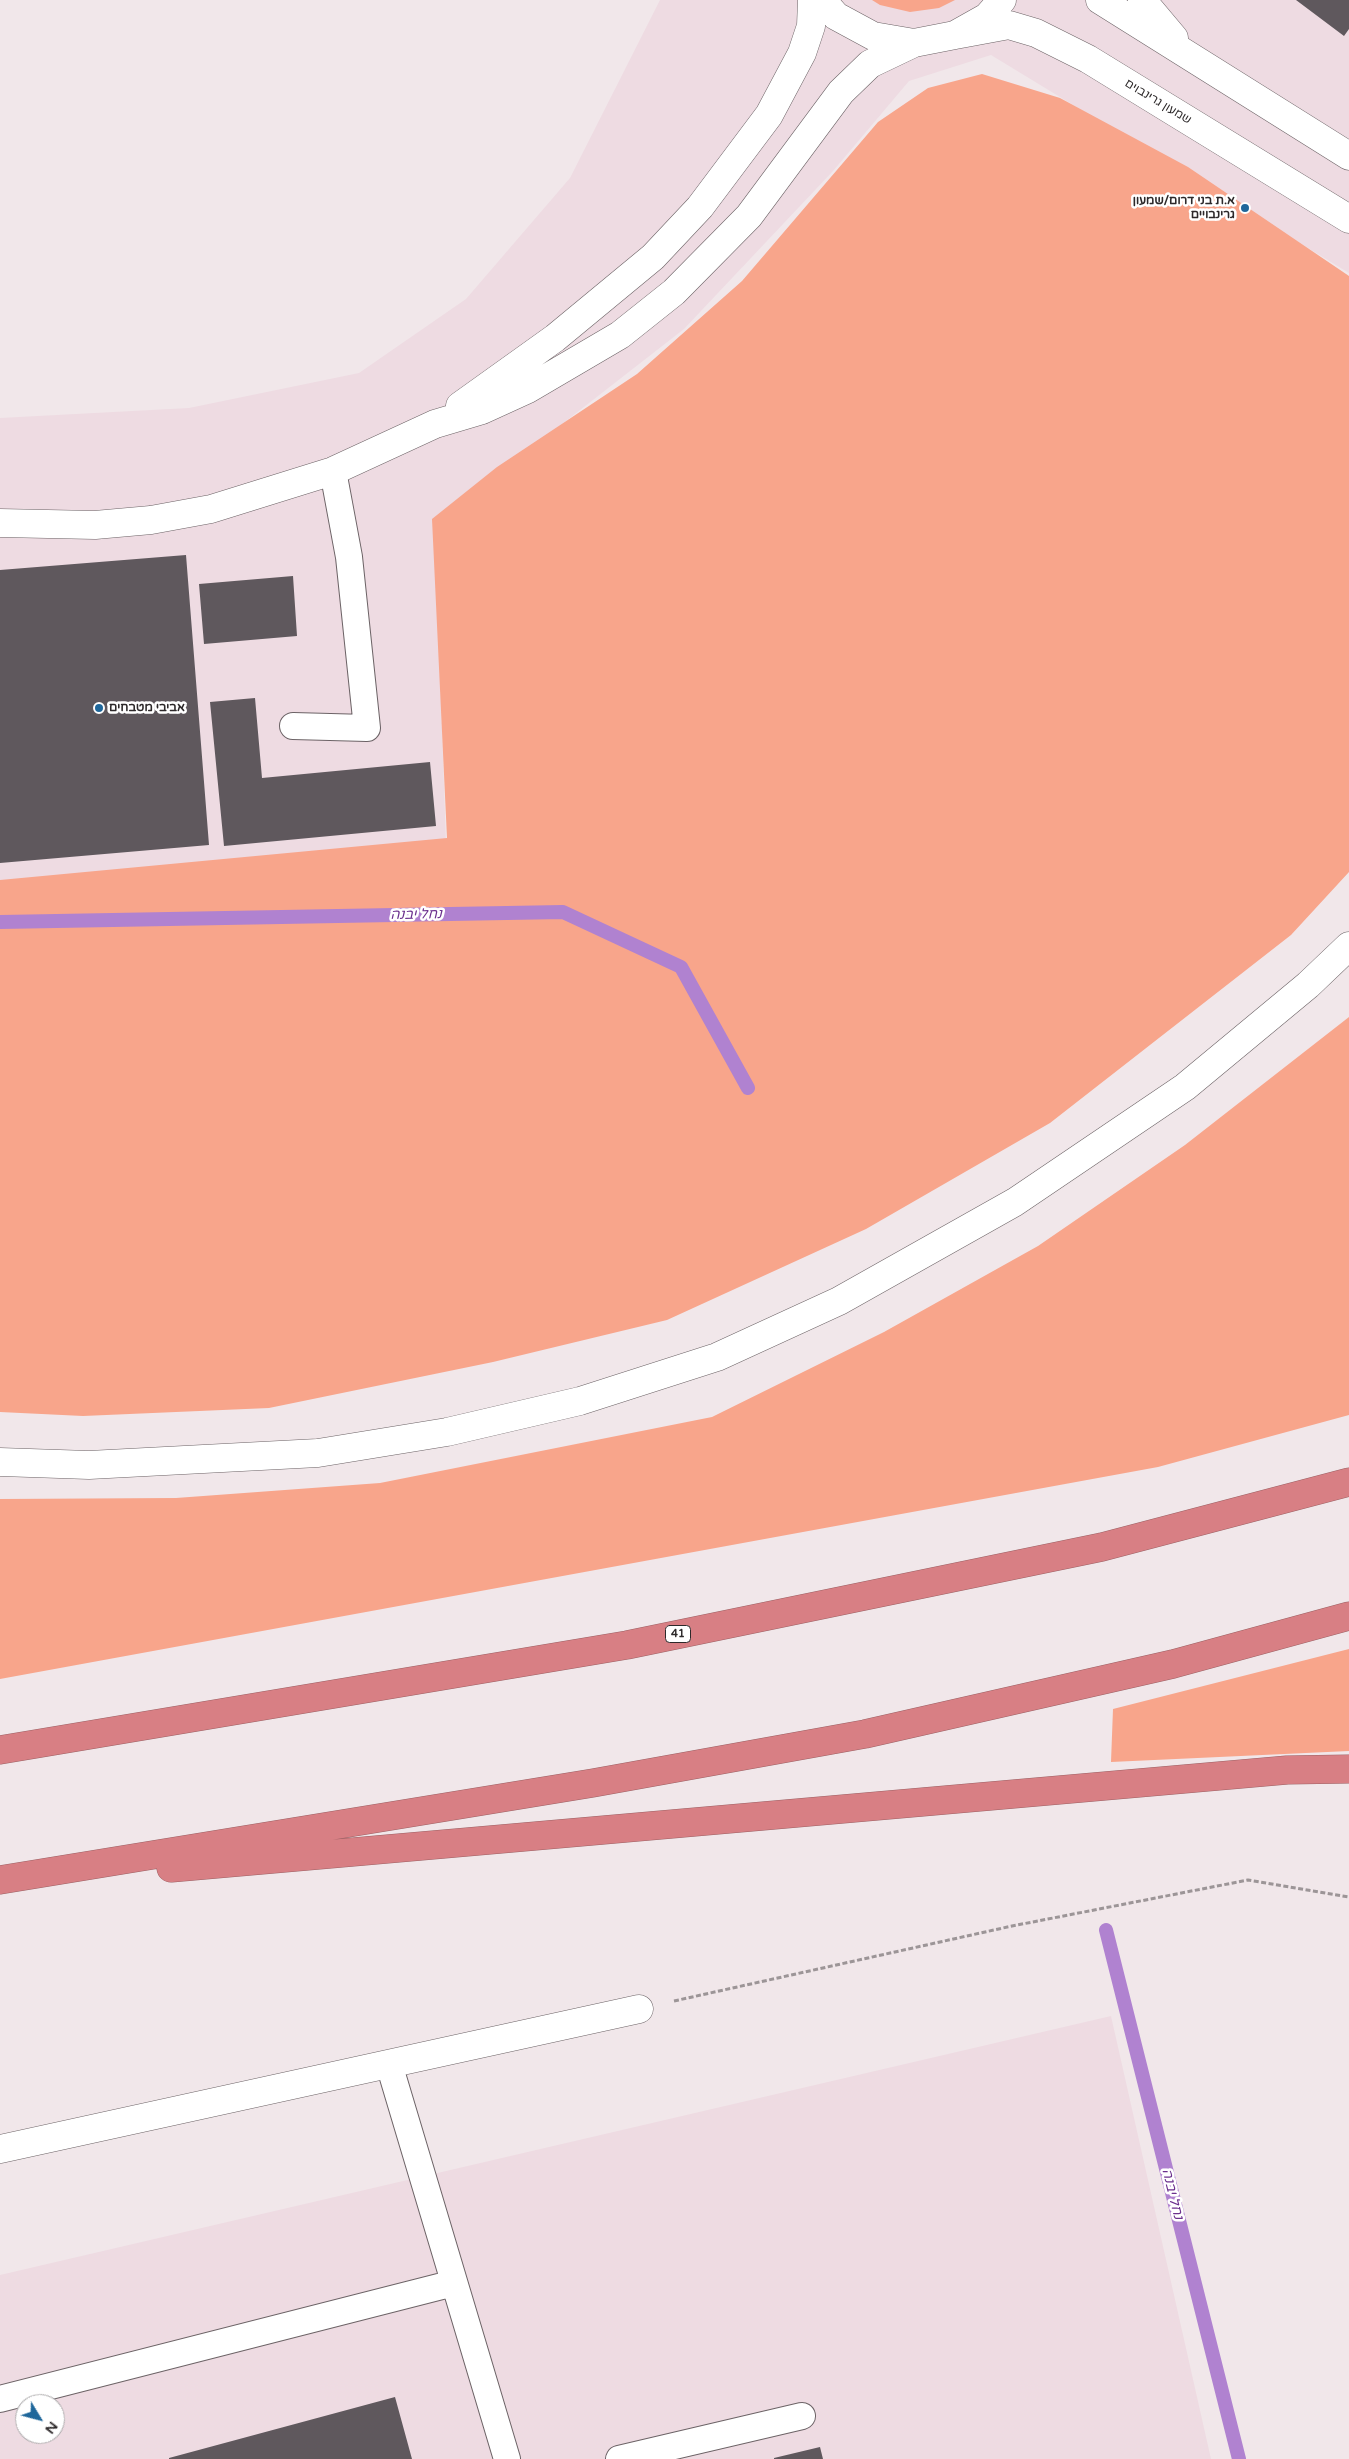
<!DOCTYPE html>
<meta charset="utf-8">
<style>
body{margin:0}
#map{position:relative;width:1349px;height:2459px;overflow:hidden;background:#f1e7ea;font-family:"Varela Round",sans-serif}
canvas{display:block}
.north{position:absolute;left:15px;top:2394px;width:50px;height:50px;box-sizing:border-box;background:#fff;border:1px solid #aba9aa;border-radius:50%;rotate:127deg;font-size:14px;font-weight:700;line-height:20px;text-align:center;color:#2d292a}
.north::after{content:'';display:block;margin:auto;width:18px;height:22px;background:#1f679b;clip-path:polygon(50% 0,100% 100%,50% 72%,0 100%)}
</style>
<div id="map">
<canvas width="1349" height="2459"></canvas>
<div class="north">N</div>
</div>
<script>
const context = document.querySelector('canvas').getContext('2d');
context.lineJoin = 'round';
function paint(path, color) { context.fillStyle = color; context.fill(path, 'evenodd'); }
const shape = rows => new Path2D(rows.map(r => 'M' + r).join(''));
function stroke(path, color, width, dash) { context.strokeStyle = color; context.lineWidth = width; context.lineCap = dash ? 'butt' : 'round'; context.setLineDash(dash || []); context.stroke(path); }
function label(font, color, halo, rows, align = 'center') {
  context.font = font + ' "Varela Round","Noto Sans Hebrew",sans-serif'; context.lineWidth = 5; context.setLineDash([]); context.textBaseline = 'middle'; context.strokeStyle = halo; context.fillStyle = color; for (const [text, x, y, turn = 0] of rows) {
    context.save(); context.translate(x, y); context.rotate((+turn || 0) * Math.PI / 180); context.textAlign = isNaN(turn) ? turn : align; if (halo) context.strokeText(text, 0, 0); context.fillText(text, 0, 0); context.restore();
  }
}
paint(shape([
 [660,0,1349,0,1349,273,991,55,909,81,833,171,684,329,435,523,446,844,0,881,0,418,189,408,359,373,466,299,570,178],
 [1111,2016,1211,2459,0,2459,0,2275],
 [25,2404,55,2404,55,2434,25,2434]
]), '#eedbe2');
paint(shape([
 [872,0,955,0,939,8,910,12,880,5],
 [982,74,1060,98,1188,167,1349,276,1349,872,1291,935,1050,1123,866,1229,667,1320,493,1362,269,1408,83,1416,0,1412,0,880,447,838,432,519,497,467,637,374,742,281,878,122,928,88],
 [1349,1017,1349,1415,1158,1467,0,1679,0,1499,176,1498,380,1483,712,1417,884,1332,1038,1246,1185,1145],
 [1349,1649,1349,1751,1111,1762,1113,1709]
]), '#f8a58b');
stroke(shape([
 [0,922,563,912,681,967,748,1088],
 [1106,1930,1239,2459]
]), '#b082d0', 14);
paint(shape([
 [1296,0,1349,0,1349,29,1344,36],
 [186,555,209,845,0,863,0,570],
 [293,576,297,636,204,644,199,584],
 [255,698,262,778,430,762,436,826,224,846,210,702],
 [395,2397,412,2459,169,2459,169,2458],
 [820,2447,823,2459,774,2459,774,2458]
]), '#5f585d');
const service = shape([
 [293,726,367,728,349,557,333,471],
 [389,2064,507,2459],
 [0,2399,454,2283],
 [619,2459,802,2416]
]);
const minor = shape([
 [822,0,836,16,873,36,914,43,955,35,987,17,1002,0],
 [1100,0,1349,156],
 [1142,0,1174,38],
 [955,35,1009,25,1036,33,1088,59,1349,219],
 [460,406,555,338,653,257,700,207,769,115,802,53,811,26,812,0],
 [0,523,95,525,151,520,211,509,333,471,435,424,482,410,528,389,620,335,674,292,749,216,841,92,870,64,914,43],
 [0,1462,89,1465,318,1453,447,1432,580,1401,717,1357,839,1301,1015,1202,1185,1087,1308,985,1349,946],
 [0,2149,639,2009]
]);
const motorway = shape([
 [0,1750,627,1645,1102,1547,1349,1482],
 [171,1868,1287,1770,1349,1769],
 [0,1880,593,1783,865,1734,1173,1664,1349,1616]
]);
stroke(service, '#6c6366', 28);
stroke(minor, '#6c6366', 29);
stroke(motorway, '#9c6164', 29);
stroke(shape([
 [674,2001,1012,1926,1248,1880,1349,1897]
]), '#9c9597', 3, [5, 2.5]);
stroke(service, '#fff', 26);
stroke(minor, '#fff', 28);
stroke(motorway, '#d87f84', 28);
for (const [x, y, r, color] of [
 [1245,208,5,"#1f679b"],
 [99,708,5,"#1f679b"]
]) { const dot = new Path2D(); dot.arc(x, y, r, 0, 2 * Math.PI); context.fillStyle = color; context.fill(dot); stroke(dot, '#fff', 2); }
for (const [x, y, w] of [
 [678,1634,25]
]) { const box = new Path2D(); box.roundRect(x - w / 2, y - 8.5, w, 17, 4); context.fillStyle = '#fff'; context.fill(box); stroke(box, '#2d292a', 1); }
label('bold 11px', '#2d292a', null, [
 ["41",678,1634]
]);
label('12px', '#2d292a', '#fff', [
 ["שמעון גרינבוים",1158,102,31]
]);
label('bold 12px', '#2d292a', '#fff', [
 ["א.ת בני דרום/שמעון",1235,201],
 ["גרינבויים",1235,215],
 ["אביבי מטבחים",109,708,"left"]
], 'right');
label('italic 14px', '#6c318e', '#fff', [
 ["נחל יבנה",416,915,-1],
 ["נחל יבנה",1172,2194,76]
]);
</script>
